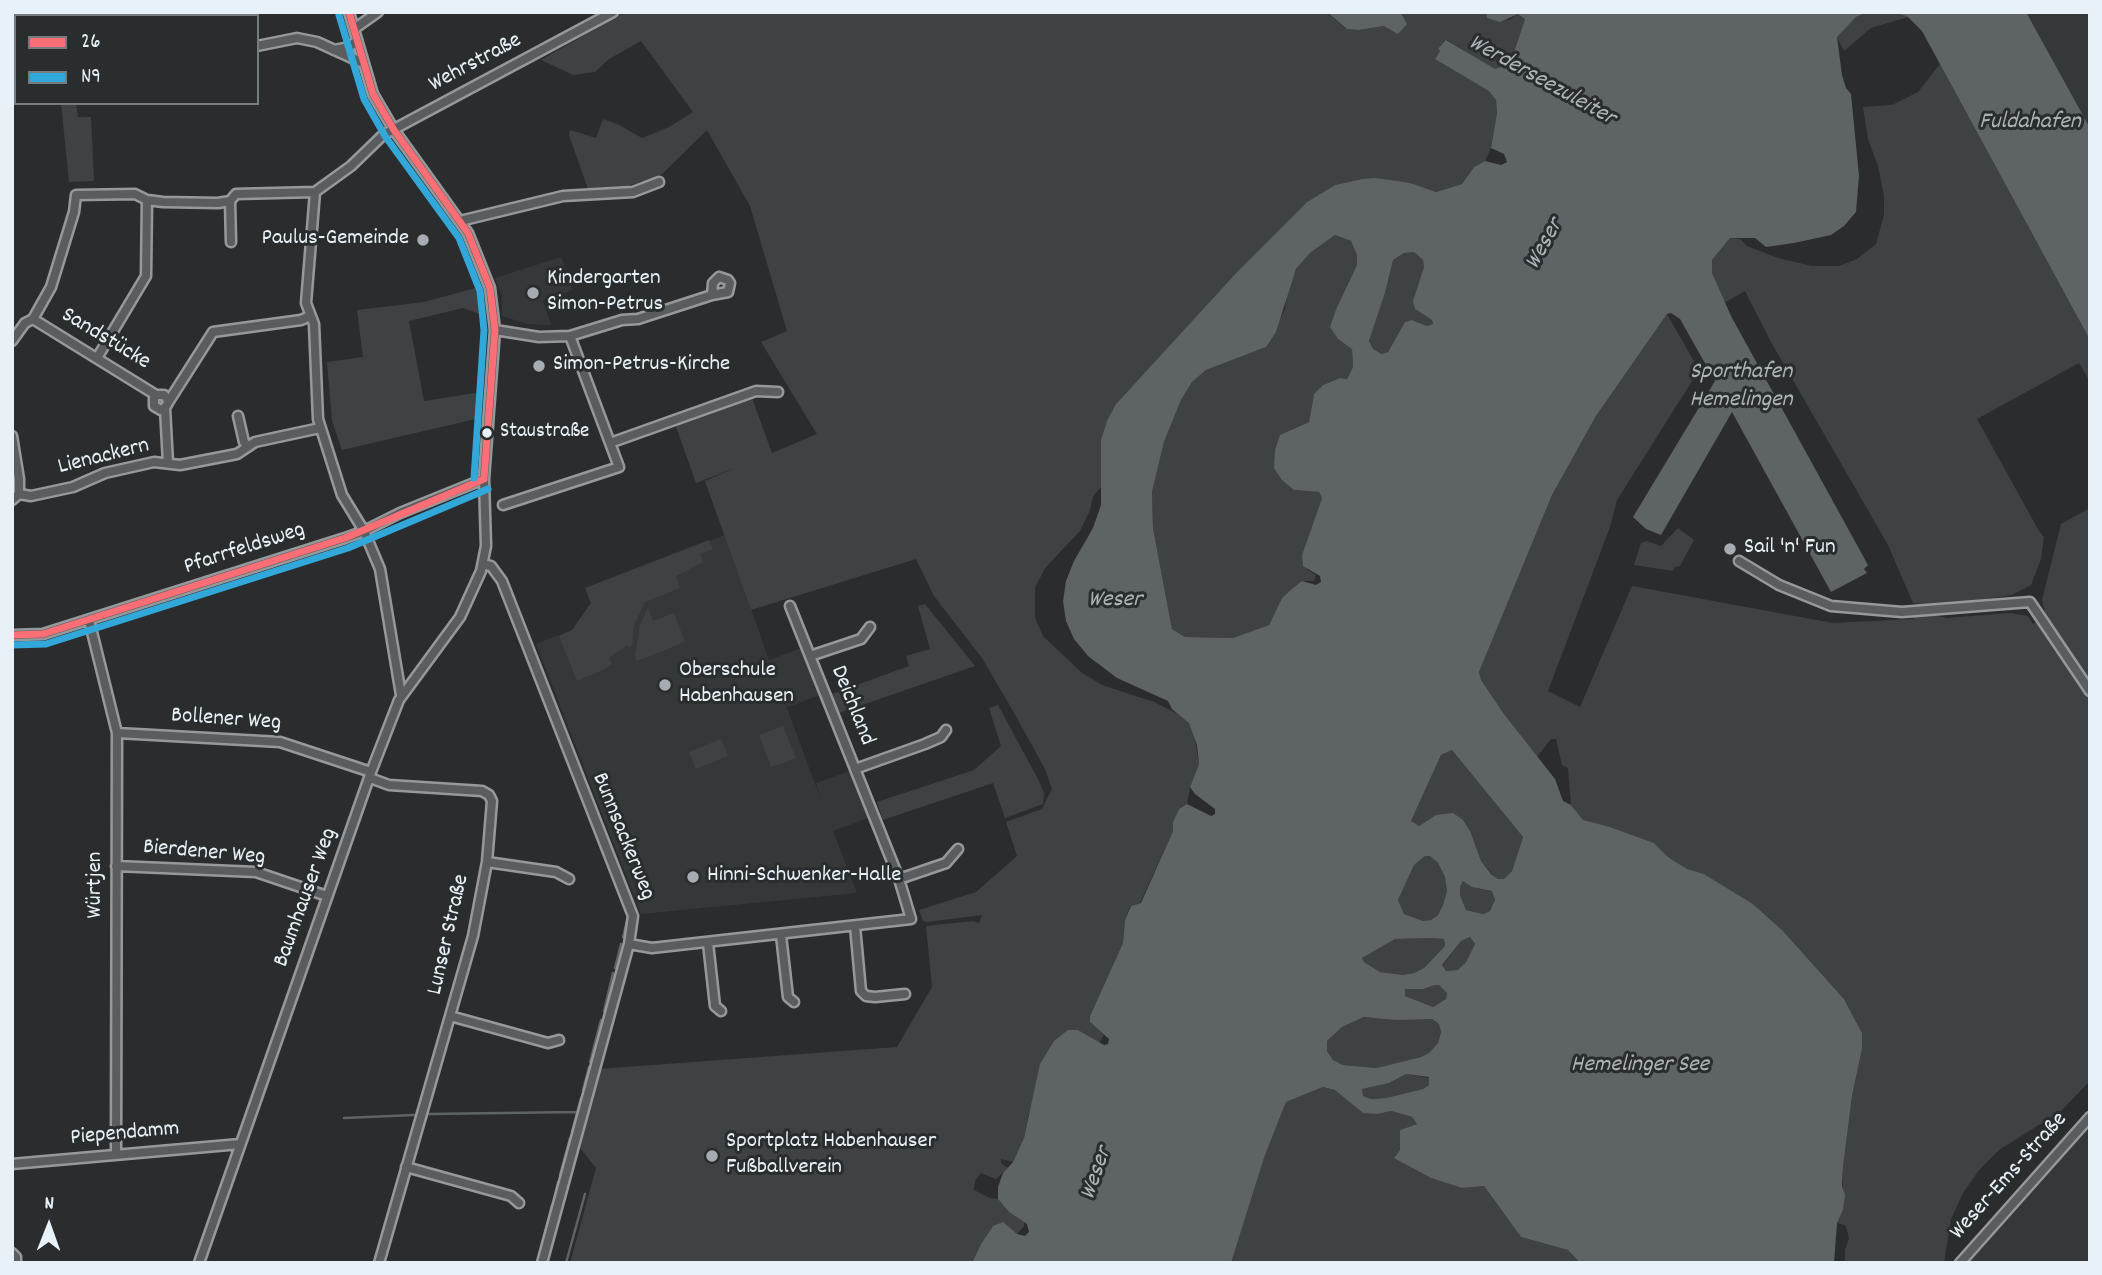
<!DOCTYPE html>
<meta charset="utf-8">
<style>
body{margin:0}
#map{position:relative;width:2102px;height:1275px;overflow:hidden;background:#2b2c2d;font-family:Dekko,sans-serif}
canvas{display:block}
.frame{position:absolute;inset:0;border:14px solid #e8f1f8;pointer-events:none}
.legend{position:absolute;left:14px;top:14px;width:245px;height:91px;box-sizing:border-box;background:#2a2d2e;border:2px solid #767b7f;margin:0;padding:9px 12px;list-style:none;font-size:21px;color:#e8f1f8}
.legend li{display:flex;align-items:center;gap:14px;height:35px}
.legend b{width:35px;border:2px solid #767b7f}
.north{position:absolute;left:14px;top:1191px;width:70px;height:70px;-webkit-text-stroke:5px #2a2d2e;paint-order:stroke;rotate:1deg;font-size:19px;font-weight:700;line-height:28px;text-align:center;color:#e8f1f8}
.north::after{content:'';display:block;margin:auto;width:24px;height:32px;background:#e8f1f8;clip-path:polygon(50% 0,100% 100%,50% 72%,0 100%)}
</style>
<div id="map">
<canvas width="2102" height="1275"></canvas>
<div class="frame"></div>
<ul class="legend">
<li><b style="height:9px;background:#fb6e76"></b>26</li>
<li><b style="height:9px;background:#32a8da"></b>N9</li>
</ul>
<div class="north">N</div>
</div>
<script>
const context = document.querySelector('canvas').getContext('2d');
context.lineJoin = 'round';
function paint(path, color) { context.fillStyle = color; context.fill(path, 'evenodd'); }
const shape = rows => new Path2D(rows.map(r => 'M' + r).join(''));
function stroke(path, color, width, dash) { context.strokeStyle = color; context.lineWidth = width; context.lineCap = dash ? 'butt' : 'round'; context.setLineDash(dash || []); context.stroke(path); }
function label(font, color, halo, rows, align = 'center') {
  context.font = font + ' Dekko,sans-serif'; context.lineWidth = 6; context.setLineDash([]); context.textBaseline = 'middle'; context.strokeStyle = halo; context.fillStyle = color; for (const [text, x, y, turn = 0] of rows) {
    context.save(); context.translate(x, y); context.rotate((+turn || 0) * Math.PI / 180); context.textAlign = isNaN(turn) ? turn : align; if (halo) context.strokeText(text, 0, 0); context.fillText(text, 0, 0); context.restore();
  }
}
paint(shape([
 [2026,12,2090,12,2090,128],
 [561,257,573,290,543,301,551,325,527,324,502,316,502,296,495,278],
 [725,535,769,660,804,647,822,694,788,707,781,692,821,800,816,783,850,771,868,818,833,831,857,893,641,914,536,644,572,630,591,603,585,588],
 [2090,1126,2090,1263,1968,1263]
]), '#353839');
paint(shape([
 [625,12,1326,12,1347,29,1359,30,1384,26,1389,28,1404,23,1400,12,1486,12,1487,18,1509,20,1518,14,1525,19,1510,64,1495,70,1447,40,1435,58,1490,91,1496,100,1497,113,1491,148,1485,161,1474,167,1462,184,1436,192,1362,179,1335,185,1307,202,1237,272,1116,404,1101,458,1102,486,1093,496,1090,510,1080,531,1046,567,1035,587,1035,618,1043,636,1082,673,1102,685,1154,702,1182,716,1189,723,1194,733,1199,764,1190,787,1187,804,1179,809,1173,822,1173,831,1140,903,1130,906,1125,920,1123,943,1090,1016,1090,1022,1104,1035,1099,1043,1078,1030,1029,1113,1024,1138,1013,1162,1001,1159,1001,1163,1008,1168,996,1179,981,1173,975,1181,974,1190,990,1198,998,1199,1009,1212,1024,1222,1024,1226,1017,1234,1003,1223,993,1226,981,1244,972,1263,570,1263,596,1168,578,1145,598,1069,897,1047,932,987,926,926,973,921,979,923,982,915,927,922,923,921,919,910,976,892,1017,856,1006,822,1042,809,1052,789,1045,769,1013,711,982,658,934,596,916,559,751,610,705,481,737,467,696,483,675,424,752,398,772,453,817,434,761,342,787,331,750,206,707,130,661,175,622,188,588,189,569,135,570,130,596,138,603,119,619,125,642,138,669,127,693,112,641,41,609,59,595,72,573,75,541,60],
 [1867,12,1895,12,1908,17,1871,28,1844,51,1837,37,1856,17],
 [1940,64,2090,340,2090,382,2079,363,1977,419,2039,531,2044,537,2041,559,2031,585,2012,595,1956,603,1923,604,1913,603,1888,545,1771,342,1745,291,1724,303,1712,273,1712,260,1730,238,1740,239,1747,246,1778,258,1812,266,1839,266,1857,259,1876,244,1884,215,1884,196,1878,166,1868,139,1863,107,1892,105,1918,92],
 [61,103,76,103,78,117,91,117,94,181,69,182],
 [1335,235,1351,241,1357,255,1357,265,1337,307,1338,339,1352,348,1353,367,1347,379,1340,378,1323,385,1314,394,1309,422,1293,429,1294,490,1319,492,1322,498,1302,555,1308,570,1316,575,1314,581,1302,581,1282,598,1269,625,1233,638,1185,637,1172,629,1153,528,1152,492,1164,442,1181,400,1192,382,1206,370,1266,347,1285,309,1288,289,1296,269,1310,253],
 [1414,252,1423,260,1424,267,1414,301,1415,309,1432,320,1433,324,1427,326,1412,320,1405,322,1388,352,1383,354,1373,349,1369,341,1385,293,1393,260,1404,253],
 [483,286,486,316,463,308,409,321,424,401,482,392,480,418,342,450,332,421,327,362,363,357,357,310,424,302],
 [1667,314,1699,370,1617,500,1610,527,1548,691,1580,707,1632,586,1833,623,1914,619,1915,615,1933,615,1947,618,2011,613,2028,616,2033,624,2046,616,2042,600,2061,524,2090,508,2090,1081,2061,1111,1999,1150,1979,1170,1963,1193,1951,1219,1944,1263,1845,1263,1845,1250,1849,1238,1847,1230,1845,1225,1837,1223,1843,1210,1843,1167,1852,1096,1862,1049,1862,1033,1844,999,1783,931,1753,904,1704,874,1687,869,1668,857,1654,843,1610,827,1583,821,1571,805,1568,768,1562,765,1556,739,1551,739,1537,757,1504,714,1481,680,1479,672,1552,495,1596,416],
 [1678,528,1694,540,1680,566,1675,567,1673,571,1634,565,1641,543,1647,541,1661,546],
 [709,540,713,549,700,554,703,562,676,576,680,588,645,602,634,625,632,644,630,648,627,645,609,658,612,664,603,670,577,681,559,636,572,630,591,603,585,588],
 [925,604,975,666,839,713,832,694,909,666,906,656,930,649,918,606],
 [648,608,653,621,674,613,685,642,637,661,635,657,640,624],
 [998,705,1039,781,1044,793,1043,804,1005,818,993,783,883,820,877,802,974,770,1001,746,989,708],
 [783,726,796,758,771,767,759,735],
 [721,739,728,756,696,769,689,752],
 [1452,750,1523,837,1512,871,1504,880,1498,879,1492,874,1481,861,1471,833,1436,815,1419,826,1411,821,1441,755],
 [1425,856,1430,856,1438,863,1445,877,1447,891,1443,905,1438,915,1431,920,1423,921,1404,914,1398,900,1414,865],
 [1463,881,1480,889,1492,891,1495,900,1490,911,1483,914,1466,910,1460,895,1460,887],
 [1470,937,1475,944,1466,962,1458,970,1446,971,1442,966,1461,941],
 [1430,938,1444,939,1445,946,1424,968,1414,973,1403,975,1380,972,1364,962,1362,957,1395,939],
 [1435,985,1439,985,1447,992,1446,999,1433,1007,1405,996,1405,989,1423,989],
 [1364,1017,1432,1019,1439,1024,1441,1032,1438,1043,1429,1053,1421,1057,1376,1068,1343,1065,1333,1060,1327,1051,1327,1041,1342,1027],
 [1406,1074,1429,1078,1429,1085,1423,1089,1386,1098,1371,1099,1363,1096,1361,1089,1389,1083],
 [1323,1087,1335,1090,1378,1114,1391,1111,1412,1117,1417,1124,1400,1130,1400,1150,1395,1157,1431,1178,1462,1188,1484,1186,1521,1237,1568,1250,1580,1263,1231,1263,1264,1158,1286,1102]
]), '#3f4244');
paint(shape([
 [1327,12,1400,12,1407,24,1398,34,1384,26,1359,30,1347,29],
 [1486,12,1867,12,1856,17,1837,37,1842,75,1846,88,1851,94,1859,176,1856,212,1844,226,1831,235,1794,243,1766,247,1755,238,1730,238,1712,260,1712,273,1731,316,1868,565,1864,569,1867,573,1831,592,1732,412,1661,535,1646,529,1633,517,1715,381,1680,319,1671,313,1667,314,1596,416,1552,495,1479,672,1481,680,1504,714,1555,779,1563,801,1571,805,1583,820,1610,827,1654,843,1668,857,1687,869,1704,874,1753,904,1783,931,1844,999,1862,1033,1862,1049,1852,1096,1843,1167,1842,1186,1845,1195,1843,1210,1837,1223,1834,1263,1580,1263,1568,1250,1521,1237,1484,1186,1462,1188,1431,1178,1394,1158,1400,1150,1400,1130,1417,1124,1412,1117,1391,1111,1378,1114,1363,1113,1335,1090,1323,1087,1286,1102,1264,1158,1231,1263,972,1263,981,1244,993,1226,1003,1222,1017,1234,1025,1236,1029,1232,1027,1224,1009,1212,998,1199,998,1187,1003,1173,1013,1162,1024,1138,1040,1064,1054,1041,1068,1030,1078,1030,1104,1045,1108,1044,1109,1039,1090,1022,1090,1016,1123,943,1125,920,1131,906,1141,903,1173,831,1173,822,1179,809,1187,804,1211,816,1215,814,1215,809,1195,794,1190,787,1199,764,1197,745,1189,723,1172,709,1168,701,1117,678,1088,656,1074,639,1066,621,1063,601,1066,581,1074,561,1093,528,1101,505,1101,440,1107,421,1116,404,1237,272,1307,202,1335,185,1362,179,1376,178,1410,183,1436,192,1462,184,1474,167,1485,161,1501,165,1507,162,1504,154,1491,148,1497,113,1496,100,1489,91,1435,59,1440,51,1438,49,1446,40,1495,69,1510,64,1525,19,1518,14,1500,22,1487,18],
 [1335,235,1351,241,1357,255,1357,265,1337,307,1330,327,1338,339,1352,349,1353,367,1347,379,1340,378,1323,385,1314,394,1309,422,1280,435,1275,450,1274,468,1282,480,1294,490,1319,492,1322,498,1302,555,1303,566,1320,576,1321,582,1316,585,1302,581,1293,588,1282,598,1269,625,1233,638,1185,637,1172,629,1153,528,1152,492,1164,442,1181,400,1192,382,1206,370,1266,347,1276,332,1296,269,1310,253],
 [1414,252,1423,260,1424,267,1413,301,1415,309,1432,320,1433,324,1427,326,1412,320,1405,322,1388,352,1382,354,1373,349,1369,341,1385,293,1393,260,1404,253],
 [1452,750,1523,837,1512,871,1504,879,1498,879,1491,874,1481,861,1471,833,1463,820,1453,813,1436,815,1419,826,1411,821,1441,755],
 [1425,856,1430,856,1438,863,1445,877,1447,891,1443,905,1438,915,1431,920,1423,921,1404,914,1398,900,1414,865],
 [1463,881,1472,887,1492,891,1495,900,1490,911,1483,914,1466,910,1460,895,1460,887],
 [1470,937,1475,944,1466,962,1458,970,1446,971,1442,965,1461,941],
 [1430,938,1444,939,1445,946,1424,968,1414,973,1403,975,1380,972,1364,962,1362,958,1395,939],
 [1435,985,1439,985,1447,993,1446,999,1433,1007,1405,996,1405,989,1423,989],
 [1364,1017,1396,1020,1432,1019,1439,1024,1441,1032,1438,1043,1429,1053,1421,1057,1376,1068,1343,1065,1333,1060,1327,1051,1327,1041,1342,1027],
 [1406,1074,1429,1077,1429,1085,1423,1089,1386,1098,1371,1099,1363,1096,1362,1089,1389,1083],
 [1895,12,2026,12,2090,128,2090,340,1922,31,1908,17]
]), '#5e6365');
stroke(shape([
 [623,937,627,921],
 [615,968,621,944],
 [604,1011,613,973],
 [590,1062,601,1020],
 [583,1090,589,1067],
 [429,1114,577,1112],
 [344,1118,414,1115],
 [572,1132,581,1098],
 [560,1175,570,1138],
 [554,1200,558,1182],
 [540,1253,552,1205],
 [566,1263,585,1194]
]), '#5e6365', 2.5);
const street = shape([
 [100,12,101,16],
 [354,29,378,12],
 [257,46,297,38,317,42,363,63],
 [334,50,349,47,357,41],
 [230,201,231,242],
 [460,221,563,196,633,192,659,182],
 [719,277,728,280,730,283,728,292,712,295,713,283,719,277],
 [33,319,156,395],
 [495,330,539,337,570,336,622,320,638,319,712,295],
 [12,341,25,323,33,319,51,287,74,212,76,195,135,194,147,200,163,202,218,203,230,201,236,194,315,192],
 [97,358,146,276,147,200],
 [169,401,213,332,301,320,310,316],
 [165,408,161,410,154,406,154,398,156,395,164,395,169,401,165,408,168,463],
 [238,416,244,442,248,447],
 [12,436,19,479,19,494],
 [610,443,756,391,778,392],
 [12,500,19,494,31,496,73,487,105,473,154,462,180,465,237,454,255,442,320,428],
 [503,505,619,467,570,336],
 [1739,561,1779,585,1831,606,1902,612,2030,602,2090,691],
 [483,564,491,566,502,581,633,916,629,944,542,1263],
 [89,620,117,733,116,1154],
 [12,635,43,634,345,538,364,531,400,513,484,479],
 [810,656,861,639,870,627],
 [401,695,380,569,364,531,342,495,318,419,314,324,306,303,315,192,351,166,383,135,613,12],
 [117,733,280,742,371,772],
 [855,769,925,744,941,737,946,730],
 [370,778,389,785,482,791,489,795,492,801,487,862,473,936,379,1263],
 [487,862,556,872,569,879],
 [116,866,256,872,327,896],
 [899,879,946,863,958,849],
 [855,926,861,991,866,996,875,997,905,994],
 [781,935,788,997,794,1002],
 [708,943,715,1006,721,1011],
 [629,944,652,948,911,919,899,879,790,606],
 [450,1016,548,1043,559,1040],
 [12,1164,240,1144],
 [406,1167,511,1196,519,1203],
 [12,1253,16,1257,16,1263],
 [199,1263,371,772,399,700,460,617,481,571,486,546,484,479,495,330,490,288,468,233,394,130,373,94,349,12],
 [1960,1263,2090,1117]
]);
stroke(street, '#96989a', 13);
stroke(street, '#5a5d60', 8);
stroke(shape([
 [349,12,373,94,394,130,468,233,490,288,495,330,484,479],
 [12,635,43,634,345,538,484,479]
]), '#fb6e76', 7);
stroke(shape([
 [339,15,364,99,385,136,459,238,480,291,484,330,474,478],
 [12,645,46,644,348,548,488,489]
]), '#32a8da', 7);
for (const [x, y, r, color] of [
 [423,240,7,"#a6acb1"],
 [533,293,7,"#a6acb1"],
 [539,366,7,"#a6acb1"],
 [487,433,6,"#e8f1f8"],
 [1730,549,7,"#a6acb1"],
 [665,685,7,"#a6acb1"],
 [693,877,7,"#a6acb1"],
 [712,1156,7,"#a6acb1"]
]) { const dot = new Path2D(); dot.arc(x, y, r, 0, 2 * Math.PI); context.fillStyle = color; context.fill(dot); stroke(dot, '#2a2d2e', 2.5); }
label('21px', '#e8f1f8', '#2a2d2e', [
 ["Staustraße",500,433]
], 'left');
label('23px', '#e8f1f8', '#2a2d2e', [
 ["Wehrstraße",476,64,-28],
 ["Sandstücke",105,340,31],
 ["Lienackern",104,458,-14],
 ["Pfarrfeldsweg",245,550,-18],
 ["Deichland",851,706,68],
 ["Bollener Weg",226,721,4],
 ["Bunnsackerweg",622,837,68],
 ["Bierdener Weg",204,854,5],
 ["Würtjen",97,885,-90],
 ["Baumhauser Weg",307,898,-70],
 ["Lunser Straße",450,935,-77],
 ["Piependamm",125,1135,-5],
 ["Weser-Ems-Straße",2010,1177,-48]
]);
label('23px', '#e8f1f8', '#2a2d2e', [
 ["Paulus-Gemeinde",409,240,"right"],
 ["Kindergarten",547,280],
 ["Simon-Petrus",547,306],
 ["Simon-Petrus-Kirche",553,366],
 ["Sail 'n' Fun",1744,549],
 ["Oberschule",679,672],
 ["Habenhausen",679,698],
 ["Hinni-Schwenker-Halle",707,877],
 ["Sportplatz Habenhauser",726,1143],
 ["Fußballverein",726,1169]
], 'left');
label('italic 24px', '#acb3b9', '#2a2d2e', [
 ["Werderseezuleiter",1541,82,29],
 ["Fuldahafen",2030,124],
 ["Weser",1546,245,-61],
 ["Sporthafen",1741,374],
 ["Hemelingen",1741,402],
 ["Weser",1115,602],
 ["Hemelinger See",1640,1067],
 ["Weser",1098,1174,-71]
]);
</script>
